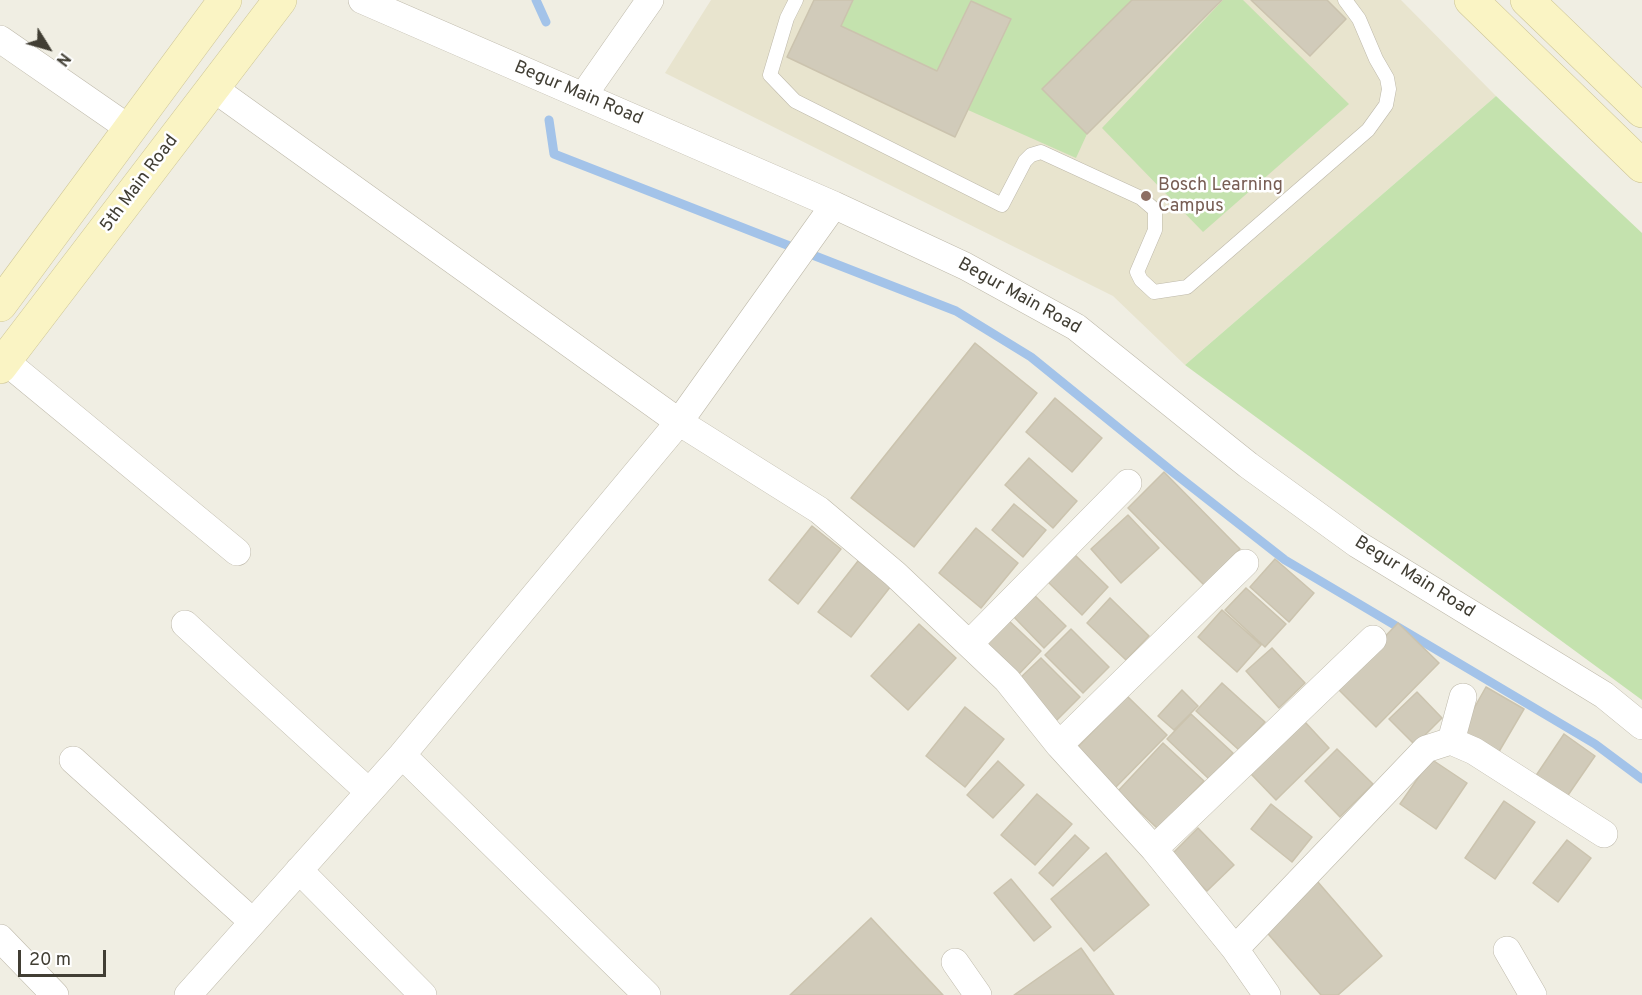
<!DOCTYPE html>
<style>
body{margin:0}
#map{position:relative;width:1642px;height:995px;overflow:hidden;background:#f0eee3;font-family:Overpass,sans-serif}
canvas{display:block}
.north{position:absolute;left:18px;top:18px;width:60px;height:60px;-webkit-text-stroke:4px #fff;paint-order:stroke;rotate:127deg;font-size:16px;font-weight:700;line-height:24px;text-align:center;color:#413e34}
.north::after{content:'';display:block;margin:auto;width:21px;height:27px;background:#413e34;clip-path:polygon(50% 0,100% 100%,50% 72%,0 100%)}
.scale{position:absolute;left:18px;top:950px;width:88px;height:27px;box-sizing:border-box;border:3px solid #413e34;border-top:0;padding-left:8px;font-size:18px;line-height:21px;white-space:nowrap;color:#413e34;-webkit-text-stroke:4px #fff;paint-order:stroke}
</style>
<div id="map">
<canvas width="1642" height="995"></canvas>
<div class="north">N</div>
<div class="scale">20 m</div>
</div>
<script>
const context = document.querySelector('canvas').getContext('2d');
context.lineJoin = 'round';
function paint(path, color) { context.fillStyle = color; context.fill(path, 'evenodd'); }
const shape = rows => new Path2D(rows.map(r => 'M' + r).join(''));
function stroke(path, color, width, dash) { context.strokeStyle = color; context.lineWidth = width; context.lineCap = dash ? 'butt' : 'round'; context.setLineDash(dash || []); context.stroke(path); }
function label(font, color, halo, rows, align = 'center') {
  context.font = font + ' Overpass,sans-serif'; context.lineWidth = 5; context.setLineDash([]); context.textBaseline = 'middle'; context.strokeStyle = halo; context.fillStyle = color; for (const [text, x, y, turn = 0] of rows) {
    context.save(); context.translate(x, y); context.rotate((+turn || 0) * Math.PI / 180); context.textAlign = isNaN(turn) ? turn : align; if (halo) context.strokeText(text, 0, 0); context.fillText(text, 0, 0); context.restore();
  }
}
paint(shape([
 [711,0,1401,0,1496,96,1185,365,1113,296,665,73]
]), '#e8e4ce');
paint(shape([
 [853,0,1132,0,1042,89,1087,134,1076,158,968,110,1010,19,971,1,937,71,841,26],
 [1223,0,1243,0,1349,104,1203,232,1102,128],
 [1496,96,1642,233,1642,700,1185,365]
]), '#c4e2ae');
stroke(shape([
 [536,0,546,22],
 [549,120,554,154,956,311,1031,357,1174,473,1285,560,1595,744,1642,779]
]), '#a3c3e9', 9);
const building = shape([
 [814,0,853,0,841,26,937,71,971,1,1011,19,955,137,787,57,814,0],
 [1132,0,1222,0,1087,134,1042,89,1132,0],
 [1251,0,1327,0,1346,19,1310,56,1251,0],
 [975,343,1037,393,914,547,851,498,975,343],
 [1055,398,1102,438,1072,472,1026,432,1055,398],
 [1029,458,1077,501,1053,528,1005,485,1029,458],
 [1164,472,1240,549,1204,585,1128,508,1164,472],
 [1014,504,1046,530,1023,557,992,530,1014,504],
 [1128,515,1159,548,1121,583,1091,549,1128,515],
 [812,526,841,549,798,604,769,580,812,526],
 [976,528,1018,563,981,608,939,573,976,528],
 [1074,554,1108,587,1082,615,1047,581,1074,554],
 [1275,559,1314,593,1289,622,1250,587,1275,559],
 [858,561,891,586,851,637,818,612,858,561],
 [1246,588,1286,624,1265,647,1225,610,1246,588],
 [1032,593,1066,626,1044,648,1011,614,1032,593],
 [1110,598,1149,636,1126,660,1087,623,1110,598],
 [1222,610,1261,645,1237,672,1198,637,1222,610],
 [1007,619,1041,651,1018,675,984,642,1007,619],
 [1398,623,1439,663,1376,727,1336,687,1398,623],
 [919,624,956,658,908,710,871,676,919,624],
 [1071,629,1109,667,1083,693,1045,655,1071,629],
 [1272,648,1305,683,1279,708,1246,671,1272,648],
 [1041,658,1080,697,1056,721,1018,680,1041,658],
 [1222,683,1265,722,1239,750,1196,711,1222,683],
 [1486,687,1524,709,1497,755,1460,733,1486,687],
 [1182,690,1198,706,1174,730,1158,716,1182,690],
 [1417,692,1442,718,1415,745,1389,719,1417,692],
 [1127,696,1167,735,1113,790,1073,752,1127,696],
 [965,707,1004,739,965,787,926,756,965,707],
 [1191,714,1233,753,1209,779,1167,739,1191,714],
 [1305,722,1329,748,1276,800,1251,774,1305,722],
 [1564,734,1595,756,1564,801,1533,780,1564,734],
 [1163,743,1204,781,1158,829,1118,791,1163,743],
 [1337,749,1373,784,1340,817,1305,781,1337,749],
 [1431,759,1467,783,1436,829,1400,804,1431,759],
 [998,761,1024,785,993,818,967,795,998,761],
 [1037,794,1072,824,1035,865,1001,835,1037,794],
 [1504,801,1535,822,1495,879,1465,858,1504,801],
 [1271,804,1312,837,1292,862,1251,829,1271,804],
 [1198,828,1234,865,1207,891,1171,855,1198,828],
 [1075,835,1089,848,1053,886,1039,873,1075,835],
 [1567,840,1591,858,1558,902,1533,883,1567,840],
 [1106,853,1149,905,1094,951,1051,899,1106,853],
 [1011,879,1051,927,1034,941,994,893,1011,879],
 [1317,881,1382,956,1338,995,1321,995,1263,928,1317,881],
 [871,918,943,995,790,995,871,918],
 [1081,948,1114,995,1014,995,1081,948]
]);
paint(building, '#d1cbba');
stroke(building, '#cbc3ae', 1.5);
const lane = shape([
 [796,0,787,18,770,75,795,101,1002,205,1025,161,1031,155,1041,152,1141,198,1155,210,1155,230,1137,272,1141,280,1154,292,1187,287,1368,130,1386,105,1389,89,1387,78,1376,59,1359,19,1345,0]
]);
const street = shape([
 [362,0,834,205,965,266,1076,327,1248,465,1357,544,1604,695,1642,726],
 [0,39,130,129],
 [213,88,679,422,819,510,895,574,1007,680,1059,745,1154,849,1235,949,1267,995],
 [583,96,650,0],
 [5,361,237,552],
 [185,624,369,792],
 [969,644,1128,483],
 [1451,741,1463,697],
 [1059,745,1245,563],
 [402,755,647,995],
 [73,760,253,922],
 [1154,849,1373,639],
 [299,870,423,995],
 [0,938,55,995],
 [1235,949,1426,749,1451,741,1474,751,1604,834],
 [1507,950,1533,995],
 [955,962,978,995],
 [188,995,402,755,679,422,834,205]
]);
const secondary = shape([
 [1471,0,1642,166],
 [1527,0,1642,111],
 [0,305,225,0],
 [0,367,280,0]
]);
stroke(lane, '#beb9aa', 15);
stroke(street, '#beb9aa', 28);
stroke(secondary, '#cdc596', 34);
stroke(lane, '#fff', 14);
stroke(street, '#fff', 27);
stroke(secondary, '#faf4c4', 33);
for (const [x, y, r, color] of [
 [1146,196,6,"#8d6e63"]
]) { const dot = new Path2D(); dot.arc(x, y, r, 0, 2 * Math.PI); context.fillStyle = color; context.fill(dot); stroke(dot, '#fff', 2); }
label('18px', '#413e34', '#fff', [
 ["Begur Main Road",578,94,23],
 ["5th Main Road",140,184,-53],
 ["Begur Main Road",1019,297,29],
 ["Begur Main Road",1414,578,32]
]);
label('18px', '#785e54', '#fff', [
 ["Bosch Learning",1158,186],
 ["Campus",1158,207]
], 'left');
</script>
